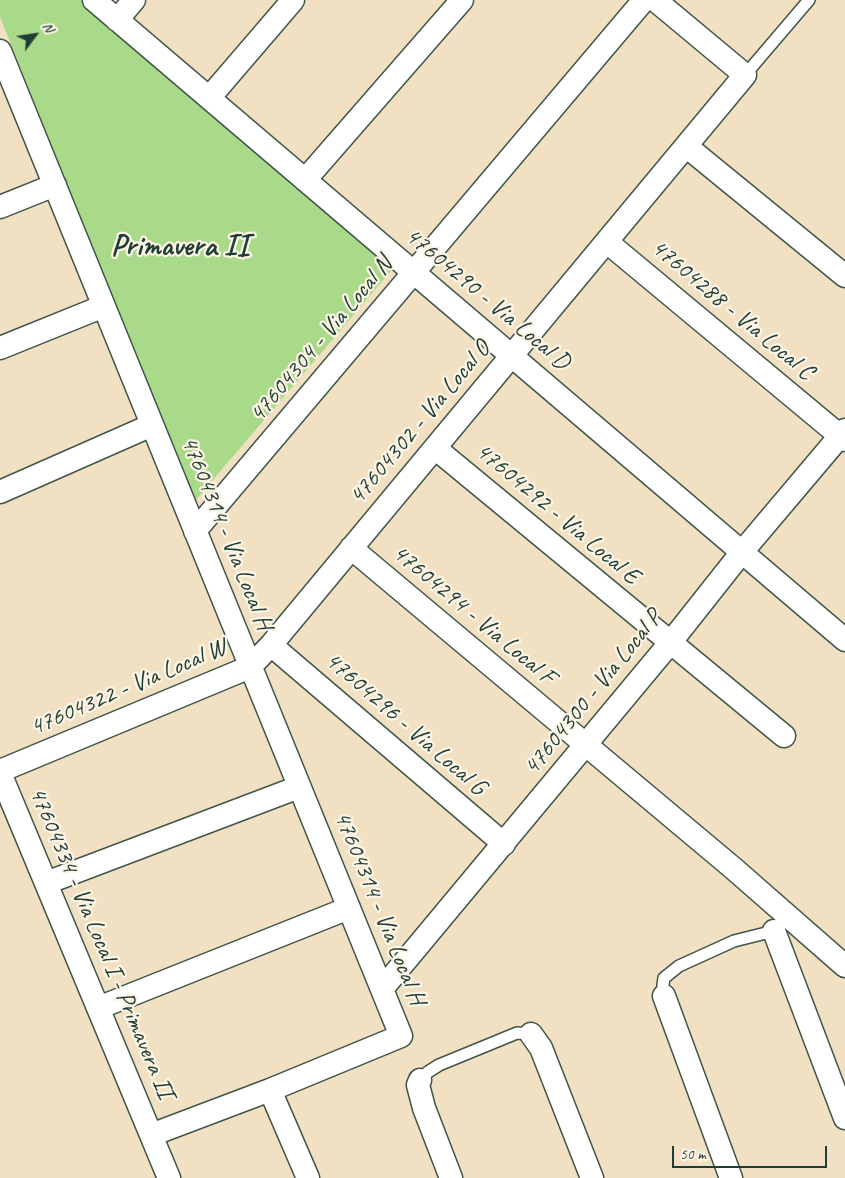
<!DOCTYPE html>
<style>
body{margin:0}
#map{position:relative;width:845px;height:1178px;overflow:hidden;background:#f2e0c2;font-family:Caveat,sans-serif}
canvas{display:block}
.north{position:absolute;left:10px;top:10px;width:50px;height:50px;-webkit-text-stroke:4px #fcf5e5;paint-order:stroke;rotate:59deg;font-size:14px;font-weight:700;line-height:20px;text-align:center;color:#1f3d34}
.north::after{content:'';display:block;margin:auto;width:18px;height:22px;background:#1f3d34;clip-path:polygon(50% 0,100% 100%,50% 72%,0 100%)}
.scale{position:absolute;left:672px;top:1146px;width:155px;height:22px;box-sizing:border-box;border:2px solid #1f3d34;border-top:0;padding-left:6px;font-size:15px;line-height:18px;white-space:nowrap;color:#1f3d34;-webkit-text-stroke:4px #fcf5e5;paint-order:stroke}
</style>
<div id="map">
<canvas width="845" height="1178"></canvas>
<div class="north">N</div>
<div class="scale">50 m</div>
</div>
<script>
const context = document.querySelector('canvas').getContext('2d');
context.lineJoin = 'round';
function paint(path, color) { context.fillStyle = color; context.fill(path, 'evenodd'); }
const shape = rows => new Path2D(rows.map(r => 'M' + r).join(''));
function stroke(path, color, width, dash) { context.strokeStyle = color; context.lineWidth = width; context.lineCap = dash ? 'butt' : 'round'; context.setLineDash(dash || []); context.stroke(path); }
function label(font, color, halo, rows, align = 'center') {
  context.font = font + ' Caveat,sans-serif'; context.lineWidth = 4.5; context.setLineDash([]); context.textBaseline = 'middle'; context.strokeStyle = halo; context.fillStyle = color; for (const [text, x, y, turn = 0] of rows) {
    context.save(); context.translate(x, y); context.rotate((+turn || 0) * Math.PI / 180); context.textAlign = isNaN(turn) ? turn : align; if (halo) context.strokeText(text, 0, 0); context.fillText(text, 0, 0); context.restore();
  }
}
paint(shape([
 [0,0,81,0,396,265,195,501,0,17]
]), '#a8da89');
const lane = shape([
 [745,75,809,0],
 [664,996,663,985,664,978,679,966,734,941,778,930],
 [420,1080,428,1072,439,1065,517,1033,531,1034]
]);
const street = shape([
 [94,0,845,640],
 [117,20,134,0],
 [0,51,401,1036,270,1090,151,1135],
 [209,98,293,0],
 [686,146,845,276],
 [305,180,462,0],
 [0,207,55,185],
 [607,242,845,440],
 [0,348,104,306],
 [435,448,784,736],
 [0,492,152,425],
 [195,531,644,0],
 [351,548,733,868,845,966],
 [271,645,504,844],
 [0,771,250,667,271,645,745,75,655,0],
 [0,773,169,1178],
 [46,883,299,787],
 [774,931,845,1118],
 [382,989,670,643,742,552,845,430],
 [664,996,731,1178],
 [98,1008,349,908],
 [531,1034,541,1048,592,1178],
 [420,1080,418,1085,424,1108,451,1178],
 [270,1090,308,1178]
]);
stroke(lane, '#3f5549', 14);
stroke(street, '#3f5549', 25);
stroke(lane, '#fff', 11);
stroke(street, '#fff', 22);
label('25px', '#1f3d34', '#fcf5e5', [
 ["47604290 - Via Local D",487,299,40],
 ["47604288 - Via Local C",732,310,40],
 ["47604304 - Via Local N",321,340,-50],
 ["47604302 - Via Local O",420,423,-50],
 ["47604292 - Via Local E",557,514,40],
 ["47604314 - Via Local H",226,533,68],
 ["47604294 - Via Local F",473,615,40],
 ["47604322 - Via Local W",128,688,-23],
 ["47604300 - Via Local P",593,693,-51],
 ["47604296 - Via Local G",405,724,41],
 ["47604314 - Via Local H",379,908,68],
 ["47604334 - Via Local I - Primavera II",101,943,67]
]);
label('bold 30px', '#1f3d34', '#fcf5e5', [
 ["Primavera II",180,247]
]);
</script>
